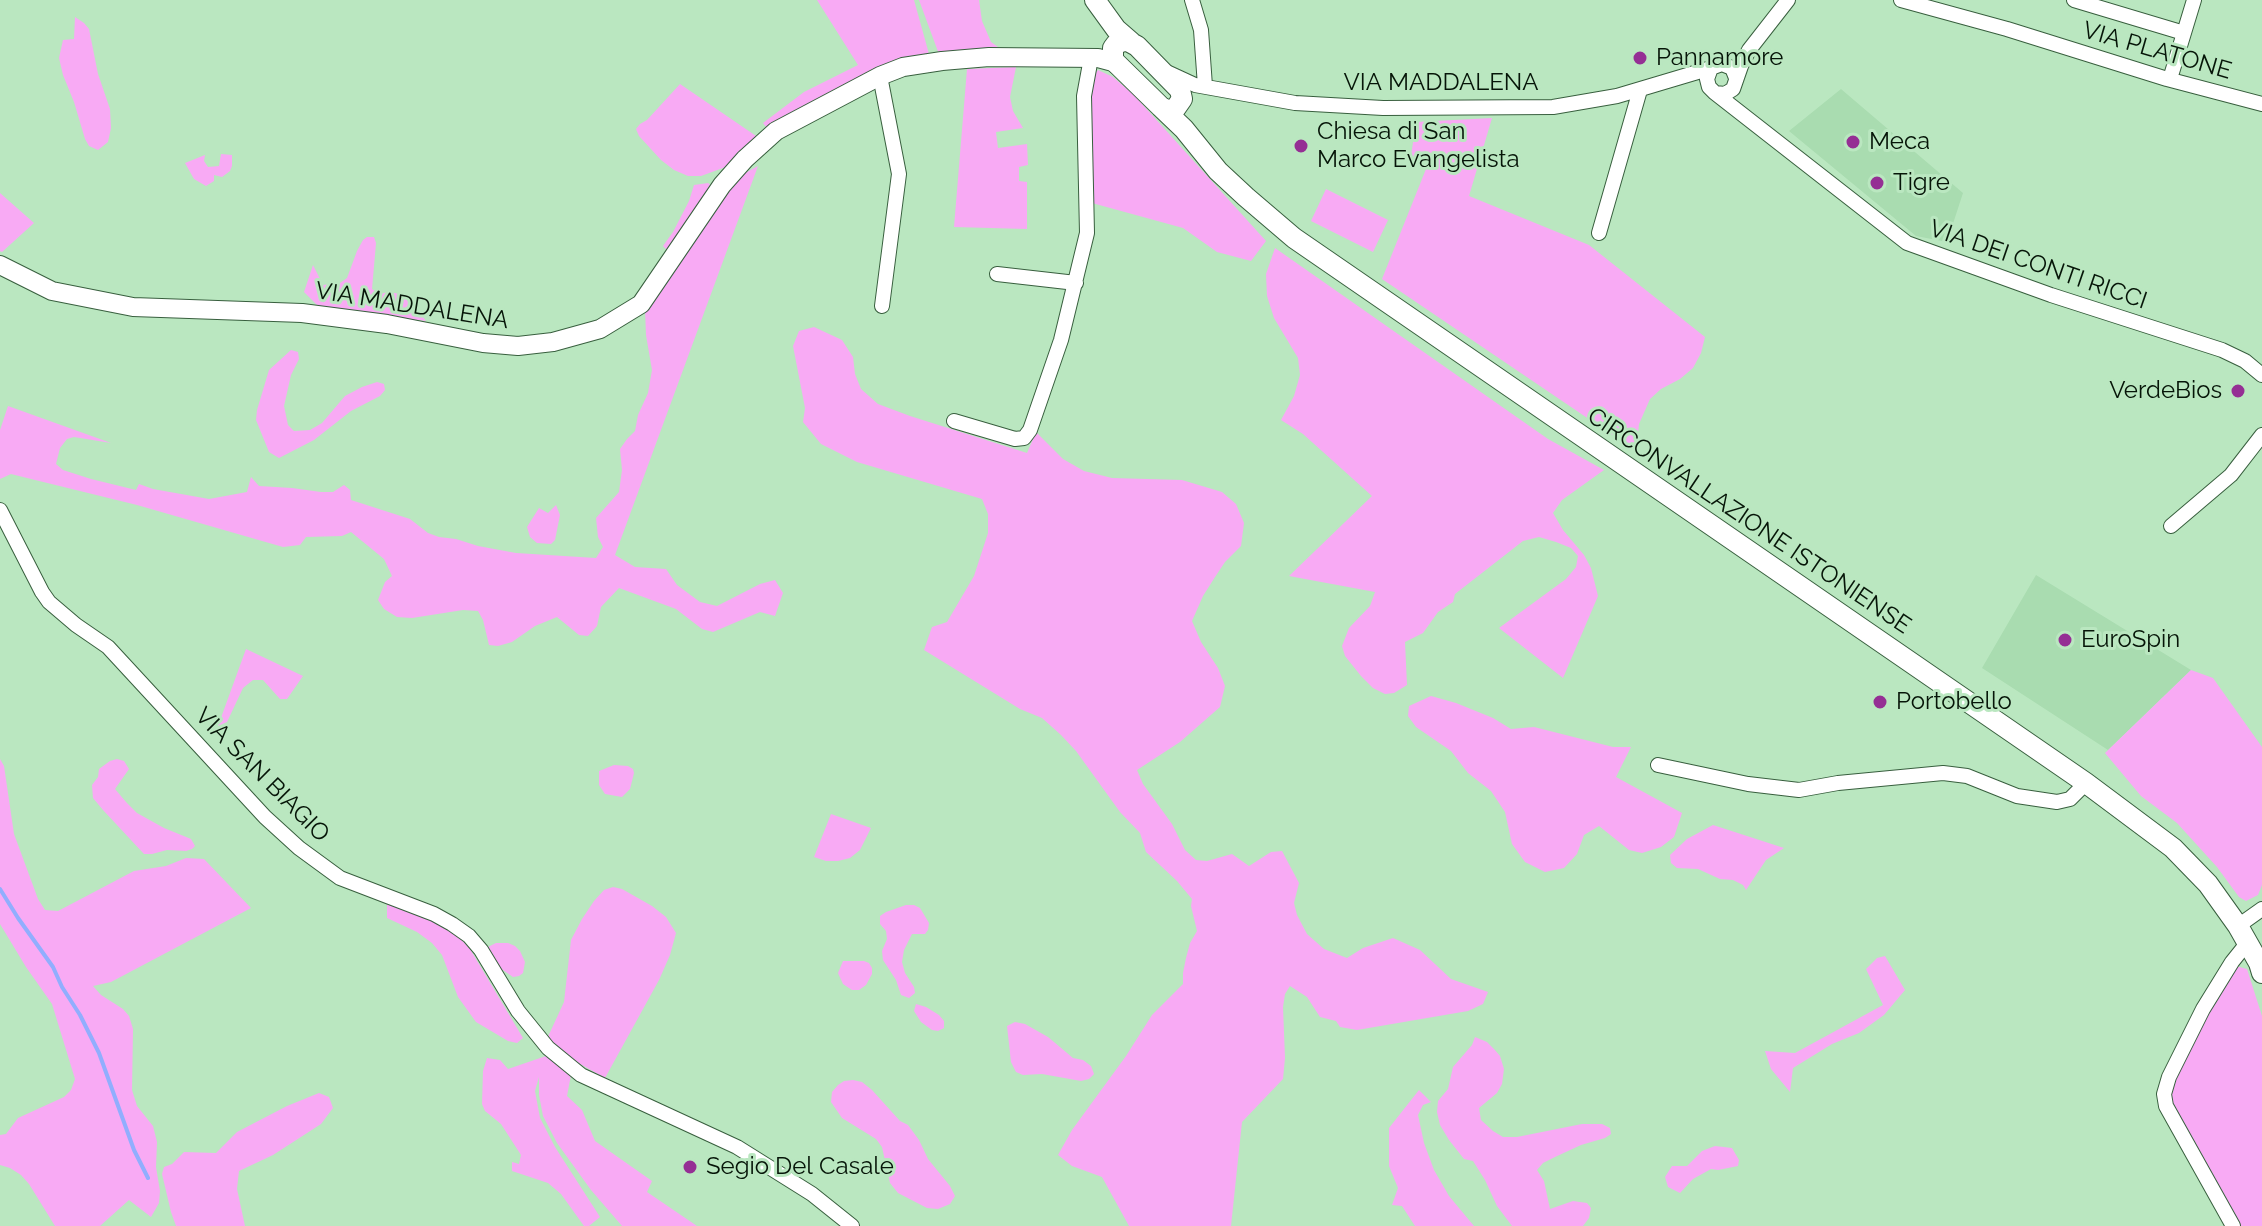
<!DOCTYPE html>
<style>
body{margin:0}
canvas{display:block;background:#bae7c0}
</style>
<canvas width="2262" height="1226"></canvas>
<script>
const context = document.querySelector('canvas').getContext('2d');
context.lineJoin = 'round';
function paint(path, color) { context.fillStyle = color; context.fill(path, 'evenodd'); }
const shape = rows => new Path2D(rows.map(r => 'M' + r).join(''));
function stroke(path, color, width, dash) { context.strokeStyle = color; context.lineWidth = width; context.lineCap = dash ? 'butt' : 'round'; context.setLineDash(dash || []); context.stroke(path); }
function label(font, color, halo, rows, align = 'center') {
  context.font = font + ' Raleway,sans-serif'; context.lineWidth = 6; context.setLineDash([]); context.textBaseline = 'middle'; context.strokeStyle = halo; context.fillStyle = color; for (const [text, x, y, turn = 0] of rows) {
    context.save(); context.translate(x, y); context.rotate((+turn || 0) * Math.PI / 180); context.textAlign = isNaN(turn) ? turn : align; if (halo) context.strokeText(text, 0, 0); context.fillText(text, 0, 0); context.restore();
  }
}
paint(shape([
 [1841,89,1963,193,1947,242,1916,236,1789,131],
 [2036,575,2191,670,2108,750,1982,668]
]), '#a9dcb0');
paint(shape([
 [817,0,914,0,929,54,769,131,763,123,804,92,858,65],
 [919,0,979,0,982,21,991,42,998,47,1001,52,940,57],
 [75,17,84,23,89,29,98,74,110,109,111,128,108,142,98,150,89,146,85,139,74,102,63,75,59,58,63,40,74,39],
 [1016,67,1010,97,1013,111,1023,128,996,132,998,148,1027,144,1028,165,1019,167,1019,181,1027,182,1027,229,954,227,967,69],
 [1098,70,1113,77,1133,94,1266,241,1251,261,1217,252,1183,228,1092,203,1090,145,1092,77],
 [680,84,759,138,731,165,701,176,688,176,674,170,661,160,639,136,636,129,640,124,647,120],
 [1492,118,1469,196,1589,245,1705,337,1701,353,1693,368,1680,379,1661,389,1650,399,1639,424,1637,444,1639,453,1382,279,1426,169,1410,163,1416,122],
 [221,154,232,155,232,166,230,171,222,177,214,175,214,181,206,186,194,179,185,163,205,155,204,161,208,167,219,166],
 [758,166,615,555,635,567,666,569,677,585,700,602,717,606,760,584,775,580,783,593,775,616,760,612,713,632,702,629,676,609,619,588,601,607,597,626,588,636,579,635,557,617,535,626,512,642,498,646,489,645,483,620,478,611,463,610,412,618,397,617,384,609,378,600,385,582,392,576,384,559,351,532,342,536,306,537,300,545,283,547,137,505,27,478,11,474,0,479,0,430,8,406,111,443,74,437,67,439,60,448,56,464,63,470,91,479,136,490,139,484,153,489,209,499,247,492,251,477,259,486,292,488,321,492,333,492,344,485,350,490,351,500,410,519,428,533,439,537,456,539,478,546,516,553,596,558,603,547,598,537,596,518,619,492,622,470,620,449,627,439,635,431,638,415,648,393,652,370,646,335,645,309,725,184],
 [708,183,712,186,669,252,663,246,673,232,689,201,694,185],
 [1326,189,1388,220,1373,252,1311,221],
 [0,193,34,223,2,252,0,251],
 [367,237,374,237,376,243,372,289,380,294,388,292,401,294,410,300,426,321,321,309,304,292,313,265,323,285,340,283,347,278,357,251,363,240],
 [1275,248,1548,439,1604,470,1562,500,1553,513,1563,530,1584,555,1591,568,1598,596,1563,678,1499,628,1566,579,1576,567,1578,556,1571,548,1556,542,1539,537,1523,541,1455,594,1453,602,1438,612,1423,633,1405,642,1407,685,1394,693,1385,694,1373,688,1361,676,1345,656,1342,646,1349,628,1370,606,1375,592,1289,576,1372,496,1303,434,1281,420,1294,396,1300,375,1298,358,1274,318,1267,296,1266,274],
 [814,327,842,340,853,357,855,374,861,389,878,404,910,416,1027,453,1036,432,1063,459,1084,471,1112,478,1182,480,1222,492,1236,504,1244,523,1241,546,1225,562,1215,577,1203,596,1192,621,1201,642,1218,668,1225,686,1220,707,1180,742,1137,770,1143,784,1172,824,1185,850,1196,860,1207,861,1232,854,1249,866,1271,852,1282,851,1299,883,1294,903,1297,915,1307,934,1324,949,1347,958,1363,948,1393,938,1420,950,1451,979,1488,992,1483,1004,1468,1011,1357,1030,1340,1027,1336,1021,1320,1017,1307,997,1290,986,1285,994,1283,1007,1285,1058,1283,1079,1242,1122,1231,1226,1129,1226,1102,1177,1072,1166,1058,1155,1072,1130,1126,1056,1152,1015,1183,984,1183,973,1186,958,1190,943,1197,931,1191,906,1192,899,1177,881,1146,852,1140,833,1120,812,1076,751,1061,735,1042,718,1020,709,924,650,932,627,947,622,974,576,988,533,988,514,982,499,857,462,821,444,803,422,805,408,793,346,799,331],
 [291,350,298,352,299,359,291,375,284,406,288,425,294,431,310,430,322,423,345,396,362,387,377,382,384,384,385,390,380,396,351,411,314,440,279,458,269,452,256,420,257,410,269,370],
 [556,505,560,515,555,540,551,544,537,543,530,537,527,527,539,508,548,513],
 [246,649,303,676,287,699,280,699,263,680,253,680,243,688,227,722,218,726],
 [2191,670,2213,678,2262,747,2262,885,2258,895,2246,901,2239,897,2217,867,2177,823,2141,796,2105,753],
 [1431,696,1456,703,1493,718,1511,729,1534,727,1613,747,1631,747,1616,777,1682,813,1674,837,1661,847,1642,853,1629,850,1599,826,1584,835,1577,854,1564,868,1545,872,1525,862,1512,844,1505,812,1491,791,1468,773,1451,751,1416,727,1408,716,1409,706],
 [0,759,4,766,14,834,38,899,45,910,58,911,134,871,166,866,186,858,204,859,251,908,111,982,93,986,101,995,123,1009,129,1016,133,1029,132,1090,137,1106,153,1126,157,1142,156,1167,160,1191,159,1203,151,1217,129,1200,100,1226,55,1226,29,1184,21,1175,10,1168,0,1165,0,1135,6,1134,18,1118,64,1097,71,1090,75,1079,52,1004,26,967,0,924],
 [117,759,124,761,129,769,115,789,126,802,137,813,164,828,191,839,195,846,192,849,186,851,167,850,152,854,144,854,103,810,93,798,92,785,98,777,99,769,110,761],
 [614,765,628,766,633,769,634,773,630,789,622,797,605,794,599,785,599,771],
 [831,814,871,828,860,850,850,858,838,861,826,861,814,857],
 [1713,825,1784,848,1766,860,1746,890,1743,885,1733,880,1720,879,1698,869,1677,868,1671,863,1670,855,1687,839],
 [613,887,622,889,652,906,666,917,676,933,670,955,659,980,605,1078,566,1056,546,1041,564,1002,571,940,582,919,594,901,604,890],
 [387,901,412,910,454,932,470,949,523,1038,517,1043,508,1041,476,1022,458,997,442,955,432,943,417,932,387,918],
 [906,905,914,905,920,908,929,923,928,930,925,934,912,934,904,950,902,962,905,973,914,987,915,993,909,998,901,995,896,980,883,960,882,951,887,939,886,931,880,924,880,916,886,912],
 [496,943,508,943,515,946,520,951,525,962,523,973,519,976,513,977,500,968,491,957,488,947],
 [1885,956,1905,990,1884,1015,1859,1033,1832,1044,1793,1068,1790,1092,1771,1069,1765,1051,1795,1053,1883,1005,1866,969,1877,958],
 [843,961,864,961,869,963,872,968,872,974,866,985,859,990,852,990,843,984,838,973],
 [2236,966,2247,969,2262,1016,2262,1226,2238,1226,2209,1168,2175,1115,2168,1095,2193,1040],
 [916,1004,926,1007,939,1015,944,1021,944,1028,938,1031,932,1030,921,1022,914,1011],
 [1015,1022,1025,1024,1048,1037,1073,1058,1083,1060,1091,1066,1094,1074,1089,1079,1081,1081,1042,1074,1023,1075,1016,1072,1011,1062,1007,1026],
 [1475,1037,1487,1042,1494,1049,1500,1056,1504,1069,1502,1084,1497,1093,1479,1108,1481,1120,1493,1131,1503,1137,1517,1137,1582,1124,1602,1124,1610,1128,1611,1134,1605,1138,1581,1145,1555,1157,1543,1163,1537,1170,1544,1181,1550,1209,1573,1201,1587,1203,1591,1208,1589,1218,1583,1226,1512,1226,1497,1206,1485,1180,1473,1161,1464,1159,1449,1140,1440,1125,1437,1112,1438,1101,1448,1089,1453,1067,1472,1045],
 [546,1056,571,1075,567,1096,582,1110,595,1141,652,1181,647,1192,697,1226,622,1226,591,1190,557,1143,543,1116,539,1095,539,1077,535,1091,540,1118,555,1147,600,1217,589,1226,584,1226,561,1194,548,1183,512,1171,512,1162,519,1164,521,1155,501,1124,485,1111,482,1104,483,1071,487,1058,500,1060,508,1069],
 [853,1080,862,1082,872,1090,900,1121,908,1125,919,1140,928,1159,950,1186,955,1196,950,1204,938,1209,927,1208,898,1193,890,1183,882,1147,876,1139,842,1118,831,1102,832,1092,838,1085,844,1081],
 [1419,1090,1431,1102,1423,1105,1418,1115,1424,1143,1434,1170,1449,1196,1474,1226,1415,1226,1402,1206,1392,1205,1398,1188,1389,1166,1389,1128],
 [319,1093,329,1097,333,1108,321,1124,273,1155,239,1171,237,1189,245,1226,176,1226,171,1212,162,1174,164,1167,172,1164,184,1152,216,1153,237,1132,287,1106],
 [1715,1146,1732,1148,1739,1160,1738,1166,1718,1170,1711,1169,1693,1179,1680,1193,1668,1187,1665,1177,1672,1166,1687,1166,1702,1151]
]), '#f8aaf4');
stroke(shape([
 [0,889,18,918,53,967,62,987,80,1015,99,1053,134,1150,148,1178]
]), '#91aefe', 4);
const minor = shape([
 [1192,0,1201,30,1205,86],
 [1901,0,2007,29,2167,79,2262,104],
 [2074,0,2184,33],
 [1169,73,1195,85,1295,103,1383,108,1553,107,1617,96,1711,68],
 [880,76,899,174,882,306],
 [1736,78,1732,68,1722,64,1711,68,1707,79,1709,87,1715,93,1725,94,1733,89,1741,66,1749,50,1788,0],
 [2170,79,2194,0],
 [1715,93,1907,243,2051,295,2222,350,2245,361,2262,375],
 [1599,233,1640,90],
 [997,274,1076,283],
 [954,421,1015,439,1024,438,1030,430,1061,340,1087,233,1084,96,1091,58],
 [0,510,42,592,49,602,76,625,108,647,265,817,299,848,340,878,434,914,452,924,469,936,481,950,518,1011,548,1048,581,1075,737,1147,812,1194,852,1226],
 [2171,526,2231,475,2262,435],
 [1658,765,1748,784,1799,790,1838,783,1943,773,1967,776,2017,796,2057,802,2070,799,2086,783],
 [2238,926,2262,909],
 [2233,1226,2166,1106,2164,1094,2169,1077,2203,1009,2232,962,2248,942]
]);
const tertiary = shape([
 [0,265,52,291,133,307,302,313,387,324,483,343,518,346,553,342,600,329,641,304,722,185,745,159,776,131,880,76,903,67,942,61,989,57,1098,58,1113,62,1120,67]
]);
const secondary = shape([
 [1095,0,1116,29,1131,42],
 [1126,40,1137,46,1180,90,1182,99,1175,109,1169,111,1161,107,1115,62,1113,58,1113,48,1116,44,1126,40],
 [1161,107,1184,129,1218,171,1246,197,1294,238,2086,783,2173,848,2208,884,2238,926,2259,963,2262,973]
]);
stroke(minor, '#385f3e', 16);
stroke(tertiary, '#385f3e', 20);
stroke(secondary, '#385f3e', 22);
stroke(minor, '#fff', 14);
stroke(tertiary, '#fff', 18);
stroke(secondary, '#fff', 20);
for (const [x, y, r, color] of [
 [1640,58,8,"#952f94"],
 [1853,142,8,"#952f94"],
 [1301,146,8,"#952f94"],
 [1877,183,8,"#952f94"],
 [2238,391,8,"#952f94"],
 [2065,640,8,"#952f94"],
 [1880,702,8,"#952f94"],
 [690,1167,8,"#952f94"]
]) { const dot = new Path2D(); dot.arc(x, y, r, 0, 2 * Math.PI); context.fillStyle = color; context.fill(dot); stroke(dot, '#bae7c0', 3); }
label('24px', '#061508', '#bae7c0', [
 ["VIA PLATONE",2157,51,16],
 ["VIA MADDALENA",1441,83],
 ["VIA DEI CONTI RICCI",2038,265,19],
 ["VIA MADDALENA",412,306,9],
 ["CIRCONVALLAZIONE ISTONIENSE",1749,521,34],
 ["VIA SAN BIAGIO",262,775,45]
]);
label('24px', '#061508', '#bae7c0', [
 ["Pannamore",1656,58],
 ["Chiesa di San",1317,132],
 ["Marco Evangelista",1317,160],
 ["Meca",1869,142],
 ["Tigre",1893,183],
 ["VerdeBios",2222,391,"right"],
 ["EuroSpin",2081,640],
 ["Portobello",1896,702],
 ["Segio Del Casale",706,1167]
], 'left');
</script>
